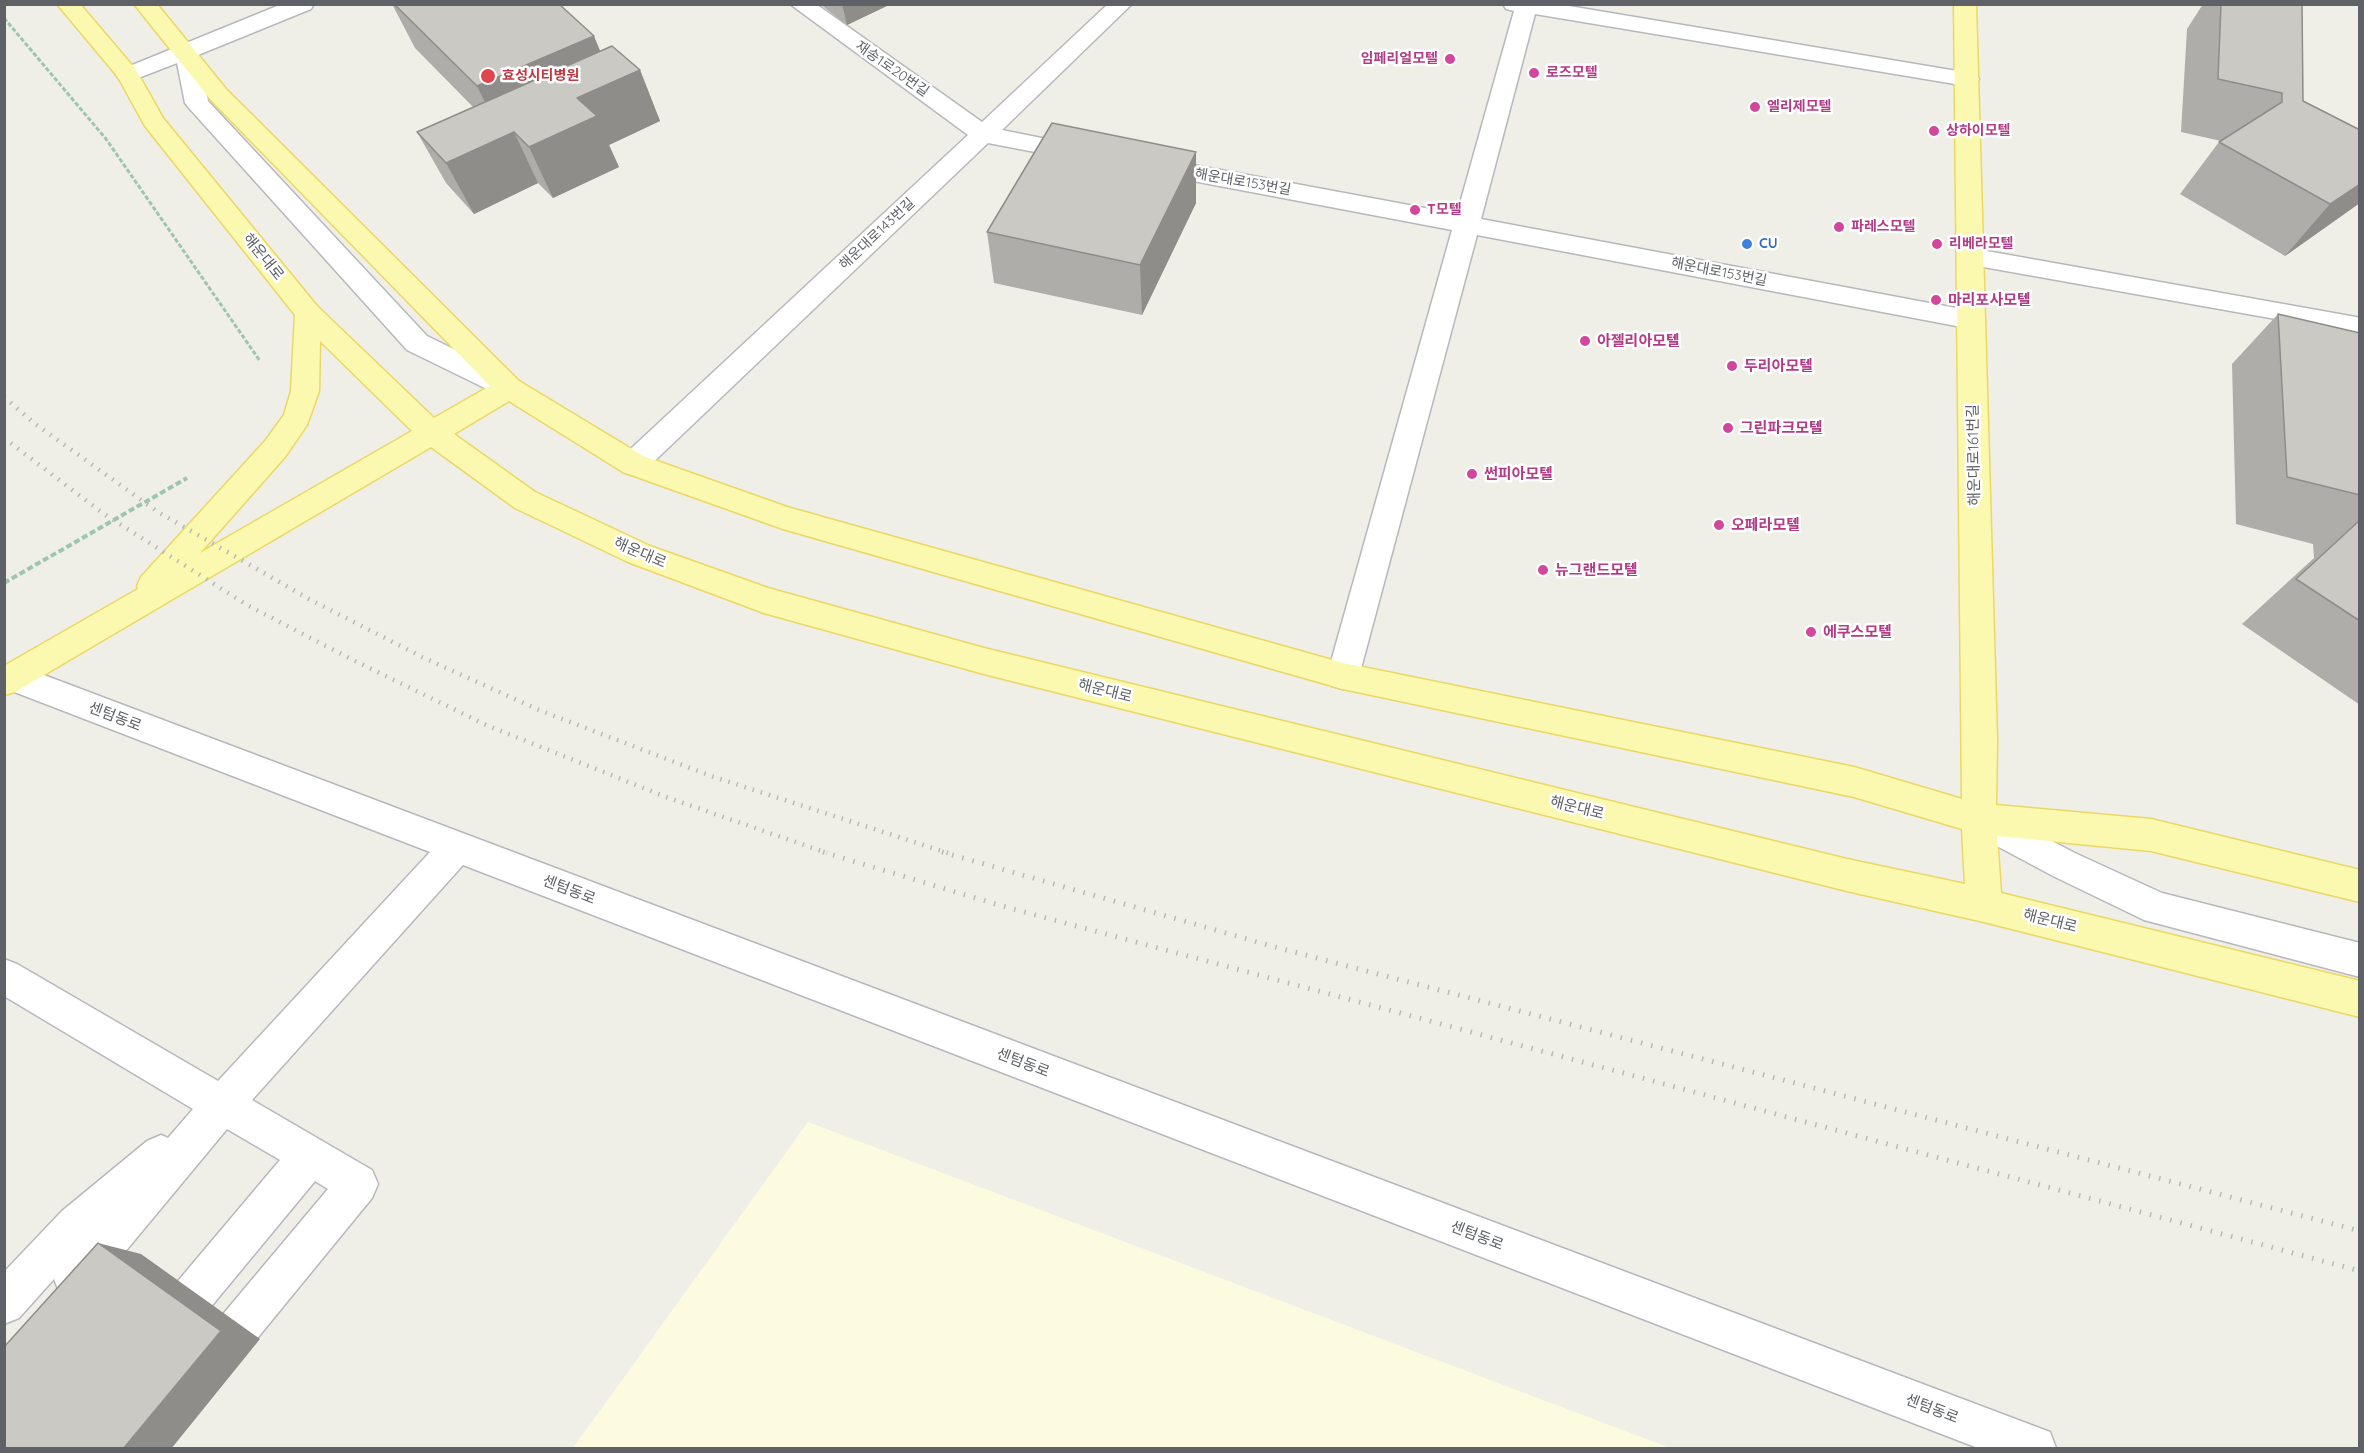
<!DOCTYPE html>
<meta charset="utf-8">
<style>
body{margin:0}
#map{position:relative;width:2364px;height:1453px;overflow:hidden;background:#f0efe7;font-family:Quicksand,sans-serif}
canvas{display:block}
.frame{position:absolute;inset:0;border:6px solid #5e6166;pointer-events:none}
</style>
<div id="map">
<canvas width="2364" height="1453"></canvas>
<div class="frame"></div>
</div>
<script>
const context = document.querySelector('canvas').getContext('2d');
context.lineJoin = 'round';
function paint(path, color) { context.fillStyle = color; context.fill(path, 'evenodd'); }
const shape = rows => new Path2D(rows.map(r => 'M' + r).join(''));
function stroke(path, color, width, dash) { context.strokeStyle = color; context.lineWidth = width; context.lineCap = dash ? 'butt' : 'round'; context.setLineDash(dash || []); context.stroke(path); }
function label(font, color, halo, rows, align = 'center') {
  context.font = font + ' Quicksand,"Noto Sans KR",sans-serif'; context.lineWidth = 5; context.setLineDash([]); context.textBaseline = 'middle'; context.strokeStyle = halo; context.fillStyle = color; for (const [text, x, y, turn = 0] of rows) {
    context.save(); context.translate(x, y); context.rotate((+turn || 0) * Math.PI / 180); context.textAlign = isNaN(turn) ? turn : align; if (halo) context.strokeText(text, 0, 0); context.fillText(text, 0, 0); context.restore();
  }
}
paint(shape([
 [808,1122,1670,1448,573,1448]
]), '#fcfadf');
const minor = shape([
 [282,4,314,4,311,9,198,55,208,101,427,336,519,381,523,388,519,395,509,398,499,395,407,350,189,108,185,103,177,63,128,82,120,80,116,75,120,70,282,4],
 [790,4,816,4,982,122,1108,4,1132,4,1002,130,1091,148,1094,153,1091,158,1082,161,988,143,643,472,633,475,623,472,618,464,623,456,968,135,790,4],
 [1503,4,1557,4,1975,74,1979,79,1975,84,1967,86,1535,14,1481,219,1972,311,1981,313,1985,320,1981,327,1972,329,1477,235,1359,676,1354,686,1343,689,1332,686,1327,676,1452,230,1151,173,1142,170,1139,165,1142,160,1151,157,1457,214,1514,11,1506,9,1503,4],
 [1970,248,2356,317,2360,318,2360,334,1961,263,1957,257,1961,251,1970,248],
 [12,663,2034,1426,2050,1432,2056,1448,1978,1448,463,865,252,1100,372,1170,378,1184,372,1198,228,1374,213,1380,198,1374,192,1359,198,1344,328,1189,315,1181,181,1343,166,1349,151,1343,145,1328,151,1313,280,1160,227,1129,90,1294,75,1300,60,1294,54,1279,19,1318,4,1324,4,1272,62,1211,147,1141,161,1135,168,1138,193,1109,4,996,4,959,17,964,218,1081,430,852,4,688,4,666,12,663],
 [1979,804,2077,854,2162,893,2360,943,2360,977,2144,920,2053,876,1967,830,1962,819,1967,808,1979,804]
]);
const major = shape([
 [57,4,80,4,136,70,163,118,317,306,434,418,490,386,210,99,134,4,157,4,226,89,519,381,643,456,787,507,1343,663,1854,767,1962,799,1954,4,1976,4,1997,740,1996,805,2151,819,2360,870,2360,902,2151,851,1997,836,2001,893,2360,981,2360,1017,1984,922,1847,891,984,674,764,613,628,562,515,508,431,447,15,692,4,695,4,666,138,589,137,586,141,577,265,441,284,415,291,391,295,315,145,126,118,77,57,4],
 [320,341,412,431,200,553,285,457,307,425,319,391,320,341],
 [509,401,623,472,783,529,1343,689,1854,797,1962,829,1965,884,1847,859,984,648,768,588,650,546,535,492,454,434,509,401]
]);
stroke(minor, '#b7b8bd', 3);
stroke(major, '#ebd864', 3);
stroke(shape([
 [4,18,106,139,260,361]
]), '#9ec6af', 3, [4.5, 2]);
stroke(shape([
 [4,583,187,478]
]), '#9ec6af', 4, [6, 3]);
paint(minor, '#fff');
paint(major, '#fbf9b0');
stroke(shape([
 [4,397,34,423,158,512,309,599,422,657,539,710,711,776,948,853],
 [4,438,104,514,247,605,347,657,486,725,666,797,827,853]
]), '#b7b8b8', 4.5, [1.5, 7]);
stroke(shape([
 [823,852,1002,906,2360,1271],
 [942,852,1275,947,2360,1231]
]), '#b7b8b8', 5, [1.5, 9]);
paint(shape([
 [392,4,559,4,600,51,640,70,660,121,609,145,619,167,553,198,538,183,474,214,446,183,417,132,473,107,415,48],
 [820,4,891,4,847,25],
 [2203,4,2302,4,2303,101,2360,130,2360,202,2357,205,2285,256,2180,194,2219,142,2221,141,2181,132,2187,29],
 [1196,203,1142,315,994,283,987,232],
 [2278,314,2360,333,2360,705,2242,624,2314,558,2313,544,2236,524,2232,364]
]), '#afada9');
paint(shape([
 [842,4,891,4,847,25],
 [594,36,613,82,640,70,660,121,609,145,619,167,553,198,529,147,578,101,501,135,477,86],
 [514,132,538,183,474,214,446,163],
 [1196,152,1196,203,1142,315,1140,265],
 [2360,184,2360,202,2357,205,2285,256,2330,204],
 [98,1243,141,1254,260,1339,171,1449,123,1449]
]), '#8e8d89');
const building = shape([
 [394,4,559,4,594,36,477,86,394,4],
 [2221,4,2302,4,2303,101,2360,130,2360,184,2330,204,2219,142,2282,102,2282,93,2218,79,2221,4],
 [612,46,640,70,577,98,597,116,529,147,514,132,446,163,417,132,612,46],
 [1052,123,1196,152,1140,265,987,232,1052,123],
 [2278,314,2360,333,2360,495,2287,477,2278,314],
 [2360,520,2360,621,2296,579,2360,520],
 [98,1243,221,1331,123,1449,4,1449,4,1347,98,1243]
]);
paint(building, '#cbc9c4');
stroke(building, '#8e8d89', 1.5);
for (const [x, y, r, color] of [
 [1450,59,6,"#d1479c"],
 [1534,73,6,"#d1479c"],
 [488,76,8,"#e0444e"],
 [1755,107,6,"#d1479c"],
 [1934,131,6,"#d1479c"],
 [1415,210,6,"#d1479c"],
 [1839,227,6,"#d1479c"],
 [1747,244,6,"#3f7fe0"],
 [1937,244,6,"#d1479c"],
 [1936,300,6,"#d1479c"],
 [1585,341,6,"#d1479c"],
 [1732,366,6,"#d1479c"],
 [1728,428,6,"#d1479c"],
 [1472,474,6,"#d1479c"],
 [1719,525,6,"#d1479c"],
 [1543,570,6,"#d1479c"],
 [1811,632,6,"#d1479c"]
]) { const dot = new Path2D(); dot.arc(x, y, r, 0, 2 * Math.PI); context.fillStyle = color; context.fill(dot); stroke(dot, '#fff', 2); }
label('bold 14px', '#b23c85', '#fff', [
 ["임페리얼모텔",1438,59,"right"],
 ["로즈모텔",1546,73],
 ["엘리제모텔",1767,107],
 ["상하이모텔",1946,131],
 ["T모텔",1427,210],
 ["파레스모텔",1851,227],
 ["리베라모텔",1949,244]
], 'left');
label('14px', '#5e6166', '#fff', [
 ["재송1로20번길",892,69,35],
 ["해운대로153번길",1243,182,10],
 ["해운대로143번길",877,234,-43],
 ["해운대로153번길",1719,272,11]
]);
label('bold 14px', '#be3a42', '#fff', [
 ["효성시티병원",502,76]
], 'left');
label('bold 14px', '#366cbe', '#fff', [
 ["CU",1759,244]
], 'left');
label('15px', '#5e6166', '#fff', [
 ["해운대로",263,257,51],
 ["해운대로161번길",1974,455,-91],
 ["해운대로",640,553,23],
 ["해운대로",1105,691,14],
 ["센텀동로",115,717,21],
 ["해운대로",1577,808,14],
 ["센텀동로",569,890,21],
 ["해운대로",2050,921,14],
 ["센텀동로",1023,1063,21],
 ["센텀동로",1477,1236,21],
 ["센텀동로",1932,1409,21]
]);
label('bold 15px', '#b23c85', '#fff', [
 ["마리포사모텔",1948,300],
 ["아젤리아모텔",1597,341],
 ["두리아모텔",1744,366],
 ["그린파크모텔",1740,428],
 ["썬피아모텔",1484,474],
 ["오페라모텔",1731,525],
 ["뉴그랜드모텔",1555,570],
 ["에쿠스모텔",1823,632]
], 'left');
</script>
